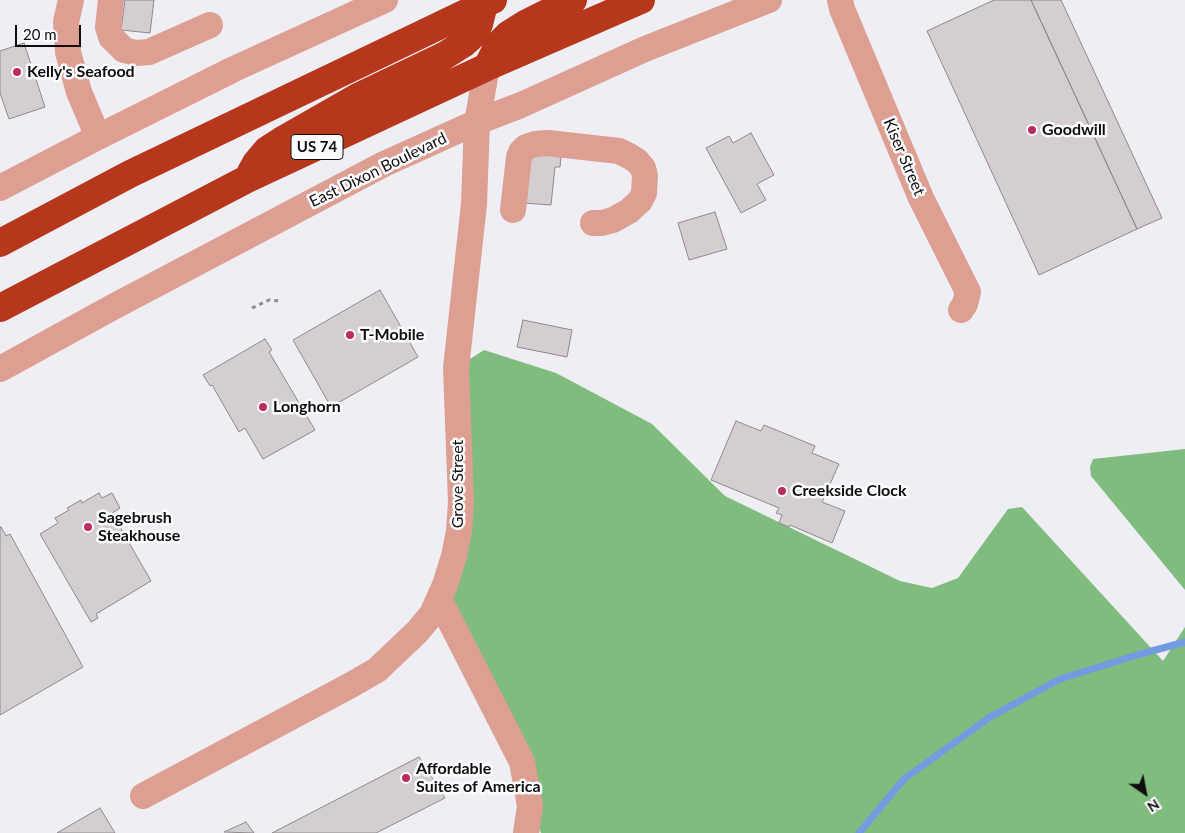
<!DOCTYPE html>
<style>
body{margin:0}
#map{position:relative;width:1185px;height:833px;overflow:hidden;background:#eeeef4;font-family:Lato,sans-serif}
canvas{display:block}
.north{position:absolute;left:1120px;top:768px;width:50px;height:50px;-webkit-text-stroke:4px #fcfbfe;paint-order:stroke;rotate:147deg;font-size:14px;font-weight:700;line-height:20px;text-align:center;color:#0e0e10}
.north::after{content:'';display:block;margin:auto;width:18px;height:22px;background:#0e0e10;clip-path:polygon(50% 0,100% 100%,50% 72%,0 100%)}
.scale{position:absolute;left:15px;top:25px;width:66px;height:22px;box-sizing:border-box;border:2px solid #0e0e10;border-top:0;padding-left:6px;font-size:15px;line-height:18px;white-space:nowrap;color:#0e0e10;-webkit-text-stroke:4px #fcfbfe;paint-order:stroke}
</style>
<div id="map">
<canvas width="1185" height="833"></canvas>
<div class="north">N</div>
<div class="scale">20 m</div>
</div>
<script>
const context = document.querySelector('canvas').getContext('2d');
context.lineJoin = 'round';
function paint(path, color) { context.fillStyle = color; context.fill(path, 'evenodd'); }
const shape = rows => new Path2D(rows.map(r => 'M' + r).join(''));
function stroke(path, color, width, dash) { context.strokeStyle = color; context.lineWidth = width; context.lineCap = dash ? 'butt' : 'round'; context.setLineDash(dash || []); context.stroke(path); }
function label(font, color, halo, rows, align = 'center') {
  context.font = font + ' Lato,sans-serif'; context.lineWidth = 5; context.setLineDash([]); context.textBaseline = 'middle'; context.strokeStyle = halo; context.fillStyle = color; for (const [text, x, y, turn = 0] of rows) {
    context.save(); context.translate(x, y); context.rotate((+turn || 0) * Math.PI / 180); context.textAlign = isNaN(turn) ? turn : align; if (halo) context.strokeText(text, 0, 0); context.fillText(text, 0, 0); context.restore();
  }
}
paint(shape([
 [484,350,556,373,652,424,725,496,900,581,932,588,958,578,1008,509,1022,507,1163,661,1185,627,1185,833,541,833,445,585,456,368],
 [1185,449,1185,590,1091,476,1090,467,1093,459]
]), '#7fbc7d');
stroke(shape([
 [859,833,904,779,990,717,1060,679,1137,655,1185,642]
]), '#749bdf', 7);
const building = shape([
 [125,0,154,0,150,33,121,30,125,0],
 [994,0,1031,0,1137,229,1039,275,927,31,994,0],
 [1031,0,1061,0,1162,218,1137,229,1031,0],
 [24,43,45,107,9,119,0,93,0,51,24,43],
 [751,133,774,175,757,184,766,200,741,213,706,148,729,136,733,143,751,133],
 [528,152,561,157,560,167,555,167,551,205,524,203,528,152],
 [715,212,727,249,689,260,678,223,715,212],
 [380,290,418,357,331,407,293,340,380,290],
 [523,320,572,330,567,357,517,347,523,320],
 [265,339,272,350,269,352,315,430,263,459,245,428,239,432,212,385,210,386,203,375,265,339],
 [736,421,761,431,764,425,815,446,812,453,839,464,822,502,845,511,832,543,790,525,789,527,779,523,782,515,776,513,779,508,711,480,736,421],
 [99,493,102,498,112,493,120,508,112,513,151,581,96,614,98,618,91,622,40,534,58,523,55,518,69,510,67,508,81,500,82,503,99,493],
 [1,527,6,536,10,534,83,667,0,715,0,528,1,527],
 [419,757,445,798,376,833,272,833,419,757],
 [100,808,115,833,57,833,100,808],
 [246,822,254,833,224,832,246,822]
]);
paint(building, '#d5ced1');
stroke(building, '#8f888c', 1);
stroke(shape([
 [252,308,269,300,281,301]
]), '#8e8e92', 3, [4, 4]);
stroke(shape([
 [71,0,66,22,68,52,79,92,98,137],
 [111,0,108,27,111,37,124,50,136,53,149,52,210,25],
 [840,0,842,9,921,198,968,292,965,304,961,310],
 [0,188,98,137,234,69,385,0],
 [513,210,519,157,521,152,526,147,535,144,548,143,619,151,629,156,637,161,643,168,645,176,644,193,640,201,629,211,613,220,602,223,593,223],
 [0,369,113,307,384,164,477,122,521,105,645,49,769,0],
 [439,599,522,762,530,806,526,833],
 [143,796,351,685,377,670,417,632,432,614,445,585,454,556,459,531,461,502,456,368,474,204,477,122,487,67]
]), '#dd9f92', 26);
stroke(shape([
 [487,67,499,44,509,34,525,24,573,0],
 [251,172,256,163,267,150,281,141,358,97,444,56,463,44,473,35,479,24,484,4],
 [0,243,130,174,493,0],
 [0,308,247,179,487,67,641,0]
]), '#b7371d', 28);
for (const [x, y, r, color] of [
 [17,72,5,"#b92d62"],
 [1032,130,5,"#b92d62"],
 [350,335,5,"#b92d62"],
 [263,407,5,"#b92d62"],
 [782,491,5,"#b92d62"],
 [88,527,5,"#b92d62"],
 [406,778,5,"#b92d62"]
]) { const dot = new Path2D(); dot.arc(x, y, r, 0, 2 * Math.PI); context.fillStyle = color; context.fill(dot); stroke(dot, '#fcfbfe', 2); }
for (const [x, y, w] of [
 [317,147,52]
]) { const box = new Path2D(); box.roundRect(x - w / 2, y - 12.5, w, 25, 4); context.fillStyle = '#fcfbfe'; context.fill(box); stroke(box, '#0e0e10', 1); }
label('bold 15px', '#0e0e10', null, [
 ["US 74",317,147]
]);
label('bold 16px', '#0e0e10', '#fcfbfe', [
 ["Kelly's Seafood",27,72],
 ["Goodwill",1042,130],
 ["T-Mobile",360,335],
 ["Longhorn",273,407],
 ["Creekside Clock",792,491],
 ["Sagebrush",98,518],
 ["Steakhouse",98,536],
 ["Affordable",416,769],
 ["Suites of America",416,787]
], 'left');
label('16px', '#0e0e10', '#fcfbfe', [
 ["Kiser Street",904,157,67],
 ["East Dixon Boulevard",378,170,-26],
 ["Grove Street",458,484,-90]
]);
</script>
